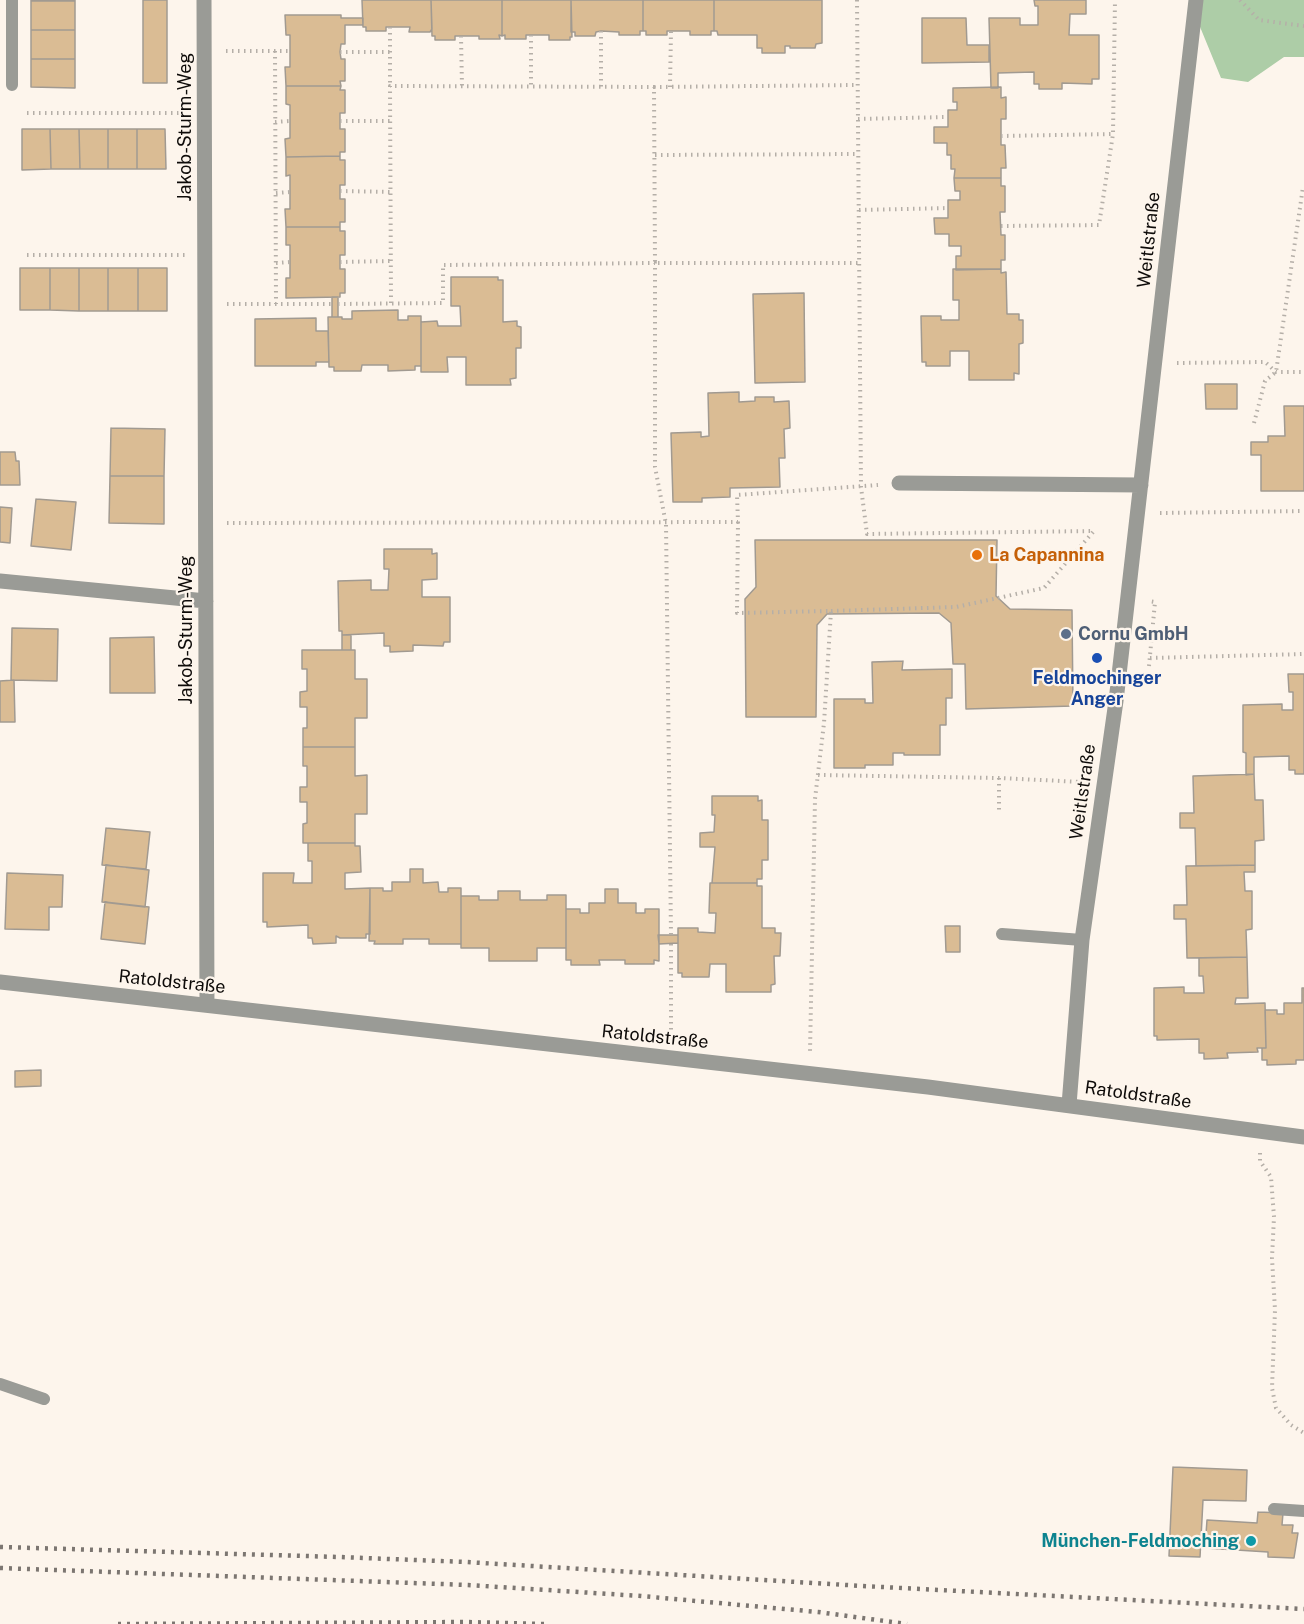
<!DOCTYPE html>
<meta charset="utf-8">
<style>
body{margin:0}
canvas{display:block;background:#fdf5ec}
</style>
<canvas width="1304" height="1624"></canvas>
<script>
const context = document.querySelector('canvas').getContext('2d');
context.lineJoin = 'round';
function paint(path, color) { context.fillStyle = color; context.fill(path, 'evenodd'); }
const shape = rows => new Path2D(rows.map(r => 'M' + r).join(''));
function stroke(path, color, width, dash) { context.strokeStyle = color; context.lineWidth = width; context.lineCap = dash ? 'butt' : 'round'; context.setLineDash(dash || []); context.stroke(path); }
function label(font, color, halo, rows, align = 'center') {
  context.font = font + ' "Public Sans",sans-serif'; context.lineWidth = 4.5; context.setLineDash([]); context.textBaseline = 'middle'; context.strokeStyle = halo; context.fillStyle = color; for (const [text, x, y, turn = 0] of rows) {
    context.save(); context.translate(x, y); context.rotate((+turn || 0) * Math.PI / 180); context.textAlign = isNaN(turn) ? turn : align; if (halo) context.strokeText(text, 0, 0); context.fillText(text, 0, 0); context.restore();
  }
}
paint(shape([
 [1189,0,1304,0,1304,57,1284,57,1248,82,1221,78]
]), '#adcda7');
const building = shape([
 [31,0,75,0,75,1,31,1,31,0],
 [143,0,167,0,167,83,143,83,143,0],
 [362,0,431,0,432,29,430,32,409,32,410,27,386,27,386,31,366,31,366,27,363,27,362,0],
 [431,0,502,0,502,36,499,35,500,39,479,39,479,36,455,36,455,40,435,40,435,36,432,36,431,0],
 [502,0,571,0,572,37,570,37,570,40,549,40,549,35,526,35,526,39,505,39,505,35,502,36,502,0],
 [571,0,643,0,643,31,640,31,640,35,619,35,619,32,601,31,596,32,595,36,575,36,575,32,571,32,571,0],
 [643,0,714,0,714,31,711,31,711,35,690,35,690,31,667,31,667,35,646,35,646,31,643,31,643,0],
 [714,0,822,0,822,43,816,44,815,48,790,48,790,46,785,46,785,53,762,53,762,48,757,48,757,35,718,35,717,31,714,31,714,0],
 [1034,0,1086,0,1086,14,1070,14,1069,35,1099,35,1099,79,1092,79,1092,84,1062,83,1062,89,1039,89,1039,84,1034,84,1034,72,998,73,998,88,991,88,989,18,1020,18,1020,25,1038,25,1038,6,1035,6,1034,0],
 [31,1,75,1,75,30,31,30,31,1],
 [285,15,341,15,341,18,363,18,363,25,345,25,345,44,341,44,340,52,341,59,345,59,345,81,340,81,341,86,286,86,285,67,290,67,290,35,286,35,285,15],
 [922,18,966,18,967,45,989,45,989,62,922,63,922,18],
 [31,30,75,30,75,59,31,59,31,30],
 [31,59,75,59,75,88,31,87,31,59],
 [286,86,341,86,340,90,345,90,345,113,340,113,340,129,345,129,345,152,340,152,340,156,286,157,285,139,290,138,290,105,286,104,286,86],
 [1001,87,1001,98,1006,97,1006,119,1001,119,1001,145,1005,145,1006,168,1001,168,1001,178,954,178,955,169,951,169,951,155,947,155,947,143,934,143,934,127,948,127,948,110,957,110,957,102,953,102,953,88,1001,87],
 [22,129,50,129,51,169,22,170,22,129],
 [50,129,79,129,80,169,51,169,50,129],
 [79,129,108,129,108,169,80,169,79,129],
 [108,129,137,129,137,169,108,169,108,129],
 [137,129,165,129,166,169,137,169,137,129],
 [340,156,340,160,345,160,345,185,340,185,340,199,345,199,345,222,340,222,340,227,286,227,285,209,290,209,290,175,286,176,286,157,340,156],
 [954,178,1001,178,1001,186,1005,186,1005,212,1000,212,1001,235,1005,235,1005,260,1001,260,1001,269,956,270,956,256,961,256,961,246,949,246,949,234,935,234,934,218,948,218,948,200,960,200,960,191,955,191,954,178],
 [286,227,340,227,340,231,345,231,345,255,340,255,340,269,345,269,345,293,340,293,340,297,286,298,286,278,290,278,290,245,286,245,286,227],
 [20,268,50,268,50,310,20,310,20,268],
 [50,268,79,268,79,311,50,310,50,268],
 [79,268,108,268,108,311,79,311,79,268],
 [108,268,138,268,138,311,108,311,108,268],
 [138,268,167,268,167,311,138,311,138,268],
 [953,269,1001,269,1001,273,1006,272,1007,314,1019,314,1019,320,1023,320,1023,343,1019,344,1019,374,1014,373,1014,380,969,380,969,351,950,351,950,366,926,366,926,362,922,362,921,316,941,316,941,320,959,320,959,300,953,300,953,269],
 [451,277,498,277,498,280,503,280,503,322,517,321,517,326,521,327,521,348,516,348,516,378,510,379,511,385,466,385,466,357,447,357,448,372,421,372,421,322,437,321,438,326,461,326,460,306,451,306,451,277],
 [804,293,805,382,755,383,753,294,804,293],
 [332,297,338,297,338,317,332,317,332,297],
 [398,310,398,320,408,320,408,316,421,316,421,366,415,366,415,370,388,371,388,365,362,365,361,371,334,371,334,367,329,367,328,317,342,317,342,319,352,319,352,311,398,310],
 [316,318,316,331,328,331,329,362,316,362,316,366,255,366,255,319,316,318],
 [1205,384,1237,384,1237,409,1206,409,1205,384],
 [739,392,739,402,755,401,755,397,774,397,774,402,789,401,790,428,784,429,785,458,779,458,780,487,730,488,730,497,702,498,702,502,673,502,671,433,701,432,701,437,709,436,708,393,739,392],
 [1284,406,1304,406,1304,491,1261,491,1261,455,1251,455,1251,442,1268,442,1268,436,1285,436,1284,406],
 [111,428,165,429,164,476,110,476,111,428],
 [0,452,15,452,16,461,19,461,20,485,0,485,0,452],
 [110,476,164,476,164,524,109,523,110,476],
 [36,499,76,502,71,550,31,546,36,499],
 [0,507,12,508,10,543,0,542,0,507],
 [755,540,997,540,996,596,1010,609,1072,610,1073,706,966,709,965,664,953,664,951,623,939,613,827,614,817,625,816,717,746,717,745,599,756,587,755,540],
 [384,549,432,549,432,554,437,553,437,579,422,580,422,597,450,597,450,642,444,642,443,646,413,645,413,651,390,652,390,646,384,646,384,633,342,635,342,631,339,631,338,581,371,580,371,590,388,590,389,569,384,569,384,549],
 [12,628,58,629,57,681,11,680,12,628],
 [342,635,351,635,351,650,342,650,342,635],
 [154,637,155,693,110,693,110,638,154,637],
 [302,650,355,650,355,679,367,679,367,718,355,718,355,747,303,747,303,728,307,728,307,707,300,707,300,692,307,691,307,669,302,669,302,650],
 [903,661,902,670,952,669,952,698,946,698,946,725,940,725,940,755,904,755,904,753,893,753,893,765,865,765,865,768,834,768,834,699,865,699,865,703,873,703,872,662,903,661],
 [1288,674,1304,674,1304,774,1295,774,1295,770,1289,770,1289,756,1254,757,1254,774,1246,775,1246,753,1243,752,1243,705,1282,704,1282,710,1293,710,1293,692,1289,692,1288,674],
 [14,680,15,722,0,722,0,681,14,680],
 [303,747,355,747,355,776,367,775,367,814,355,814,355,843,303,843,303,824,307,823,307,802,300,802,300,787,307,787,307,766,303,766,303,747],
 [1254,774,1255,800,1263,800,1264,840,1255,841,1255,865,1196,866,1195,828,1180,828,1180,813,1194,813,1193,776,1254,774],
 [712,796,758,796,758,801,762,800,762,820,768,820,768,860,762,860,762,879,757,879,757,883,712,883,715,847,700,847,700,833,714,832,715,815,712,815,712,796],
 [106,828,150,832,146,869,102,865,106,828],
 [308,843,355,843,355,846,360,846,361,872,345,873,345,889,370,888,370,934,366,934,366,938,340,938,336,936,336,943,313,944,312,938,308,938,308,925,267,927,267,922,263,922,263,873,294,873,293,883,312,883,312,861,308,861,308,843],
 [106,865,149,870,145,907,102,902,106,865],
 [1255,865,1255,872,1244,872,1245,891,1252,891,1252,929,1246,930,1247,957,1187,958,1186,919,1174,919,1174,905,1187,905,1186,866,1255,865],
 [410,869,423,869,423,883,438,882,439,892,448,892,448,888,461,888,461,944,429,944,429,939,403,939,403,944,374,944,375,941,369,941,370,888,383,888,383,891,392,891,392,882,410,882,410,869],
 [7,873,63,875,62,907,49,907,49,930,5,929,7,873],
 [710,883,757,883,757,886,762,886,762,928,775,928,775,933,781,933,780,956,774,956,775,984,771,985,771,992,726,992,726,964,710,964,709,977,682,977,682,973,678,973,678,928,698,928,698,932,715,933,716,913,709,913,710,883],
 [605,889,618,889,618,903,636,903,636,913,645,913,645,909,659,909,659,961,654,960,654,964,625,964,625,960,599,960,600,965,571,965,571,960,566,960,566,909,580,909,580,913,589,913,589,903,605,903,605,889],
 [498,891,520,891,520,900,547,900,547,895,566,895,566,948,537,948,537,961,489,961,489,948,461,948,461,896,479,896,479,900,498,900,498,891],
 [105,902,149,907,145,944,101,939,105,902],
 [945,926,960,926,960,952,946,952,945,926],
 [658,935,678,935,678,943,659,944,658,935],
 [1247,957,1248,998,1236,998,1235,1004,1265,1003,1266,1048,1257,1048,1258,1052,1227,1053,1228,1058,1204,1059,1204,1053,1199,1053,1199,1039,1157,1040,1157,1036,1154,1036,1154,988,1184,987,1184,993,1204,993,1203,976,1199,976,1199,958,1247,957],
 [1302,988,1304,988,1304,1060,1296,1060,1296,1064,1267,1065,1267,1060,1262,1060,1262,1048,1266,1048,1265,1010,1277,1010,1277,1014,1284,1014,1284,1003,1302,1003,1302,988],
 [41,1070,41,1086,15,1087,15,1071,41,1070],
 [1173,1467,1247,1470,1246,1501,1203,1500,1200,1557,1169,1556,1173,1467],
 [1258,1512,1283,1513,1282,1525,1293,1525,1292,1533,1298,1533,1294,1558,1268,1557,1268,1552,1205,1548,1207,1520,1257,1523,1258,1512]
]);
paint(building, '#dabc94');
stroke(building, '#a19a91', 1.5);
stroke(shape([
 [857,0,861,487,867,534,1094,531],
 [1240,0,1259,20,1304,26],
 [390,27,390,86],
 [601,31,601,87],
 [531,35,531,87],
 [461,36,462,87],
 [226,51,290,51],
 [275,51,276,304],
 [340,52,390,52],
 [654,87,858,85],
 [670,87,671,31],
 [27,113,183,113],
 [858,119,947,117],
 [340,121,390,121],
 [275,122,290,121],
 [1001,136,1113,134],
 [655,155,859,154],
 [340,191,391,192],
 [276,193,290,192],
 [859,210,949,208],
 [1001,226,1099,225,1113,134,1115,0],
 [27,255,185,255],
 [340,262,390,261],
 [276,263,290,262],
 [391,303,390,86,654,87,655,263,859,263],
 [227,304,332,304],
 [338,304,443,303,443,265,655,263,655,467,666,524,671,935],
 [1177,363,1265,362,1276,372,1304,372],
 [1254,423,1265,381,1276,372,1303,187],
 [1160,513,1304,511],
 [738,522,737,613,831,611,824,723,815,799,810,1052],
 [227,523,738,522,737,495,878,485],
 [831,611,956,607,1044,588,1094,531],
 [1150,658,1304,654],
 [1149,666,1155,602,1149,601],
 [818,775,999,778,1082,782],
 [999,778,999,810],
 [671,944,671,1037],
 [1260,1153,1260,1161,1271,1177,1274,1217,1272,1258,1275,1310,1272,1388,1276,1408,1291,1425,1304,1433]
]), '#b5afa8', 4, [1.5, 4.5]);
stroke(shape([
 [12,0,12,85],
 [1002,934,1082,940],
 [0,1384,44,1399],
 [1274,1509,1304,1511]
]), '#9a9b96', 12);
stroke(shape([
 [204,0,207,1005],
 [899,483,1141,485],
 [0,581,206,601],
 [0,982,928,1087,1304,1137],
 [1069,1105,1082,940,1116,701,1196,0]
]), '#9a9b96', 15);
stroke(shape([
 [0,1547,339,1557,466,1562,863,1586,1304,1609],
 [0,1568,468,1585,641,1596,818,1612,907,1624],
 [118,1624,466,1622,545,1624]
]), '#7c7671', 4.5, [3, 6]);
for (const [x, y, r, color] of [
 [977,555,6,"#e8710a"],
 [1066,634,6,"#5c6f8a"],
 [1097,658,6,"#1a4fb4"],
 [1251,1541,6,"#0f9aa8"]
]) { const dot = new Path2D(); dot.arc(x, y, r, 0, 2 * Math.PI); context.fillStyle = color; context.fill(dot); stroke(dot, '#fdf5ec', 2); }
label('18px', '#0e0b09', '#fdf5ec', [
 ["Jakob-Sturm-Weg",185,127,-90],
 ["Weitlstraße",1149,240,-84],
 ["Jakob-Sturm-Weg",186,630,-90],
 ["Weitlstraße",1083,792,-82],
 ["Ratoldstraße",172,982,6],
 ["Ratoldstraße",655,1037,6],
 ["Ratoldstraße",1138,1095,8]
]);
label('bold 18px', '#c56008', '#fdf5ec', [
 ["La Capannina",989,555]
], 'left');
label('bold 18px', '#4e5e75', '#fdf5ec', [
 ["Cornu GmbH",1078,634]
], 'left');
label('bold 18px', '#164399', '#fdf5ec', [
 ["Feldmochinger",1097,678],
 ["Anger",1097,699]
]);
label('bold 18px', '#0d838f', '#fdf5ec', [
 ["München-Feldmoching",1239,1541]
], 'right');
</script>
